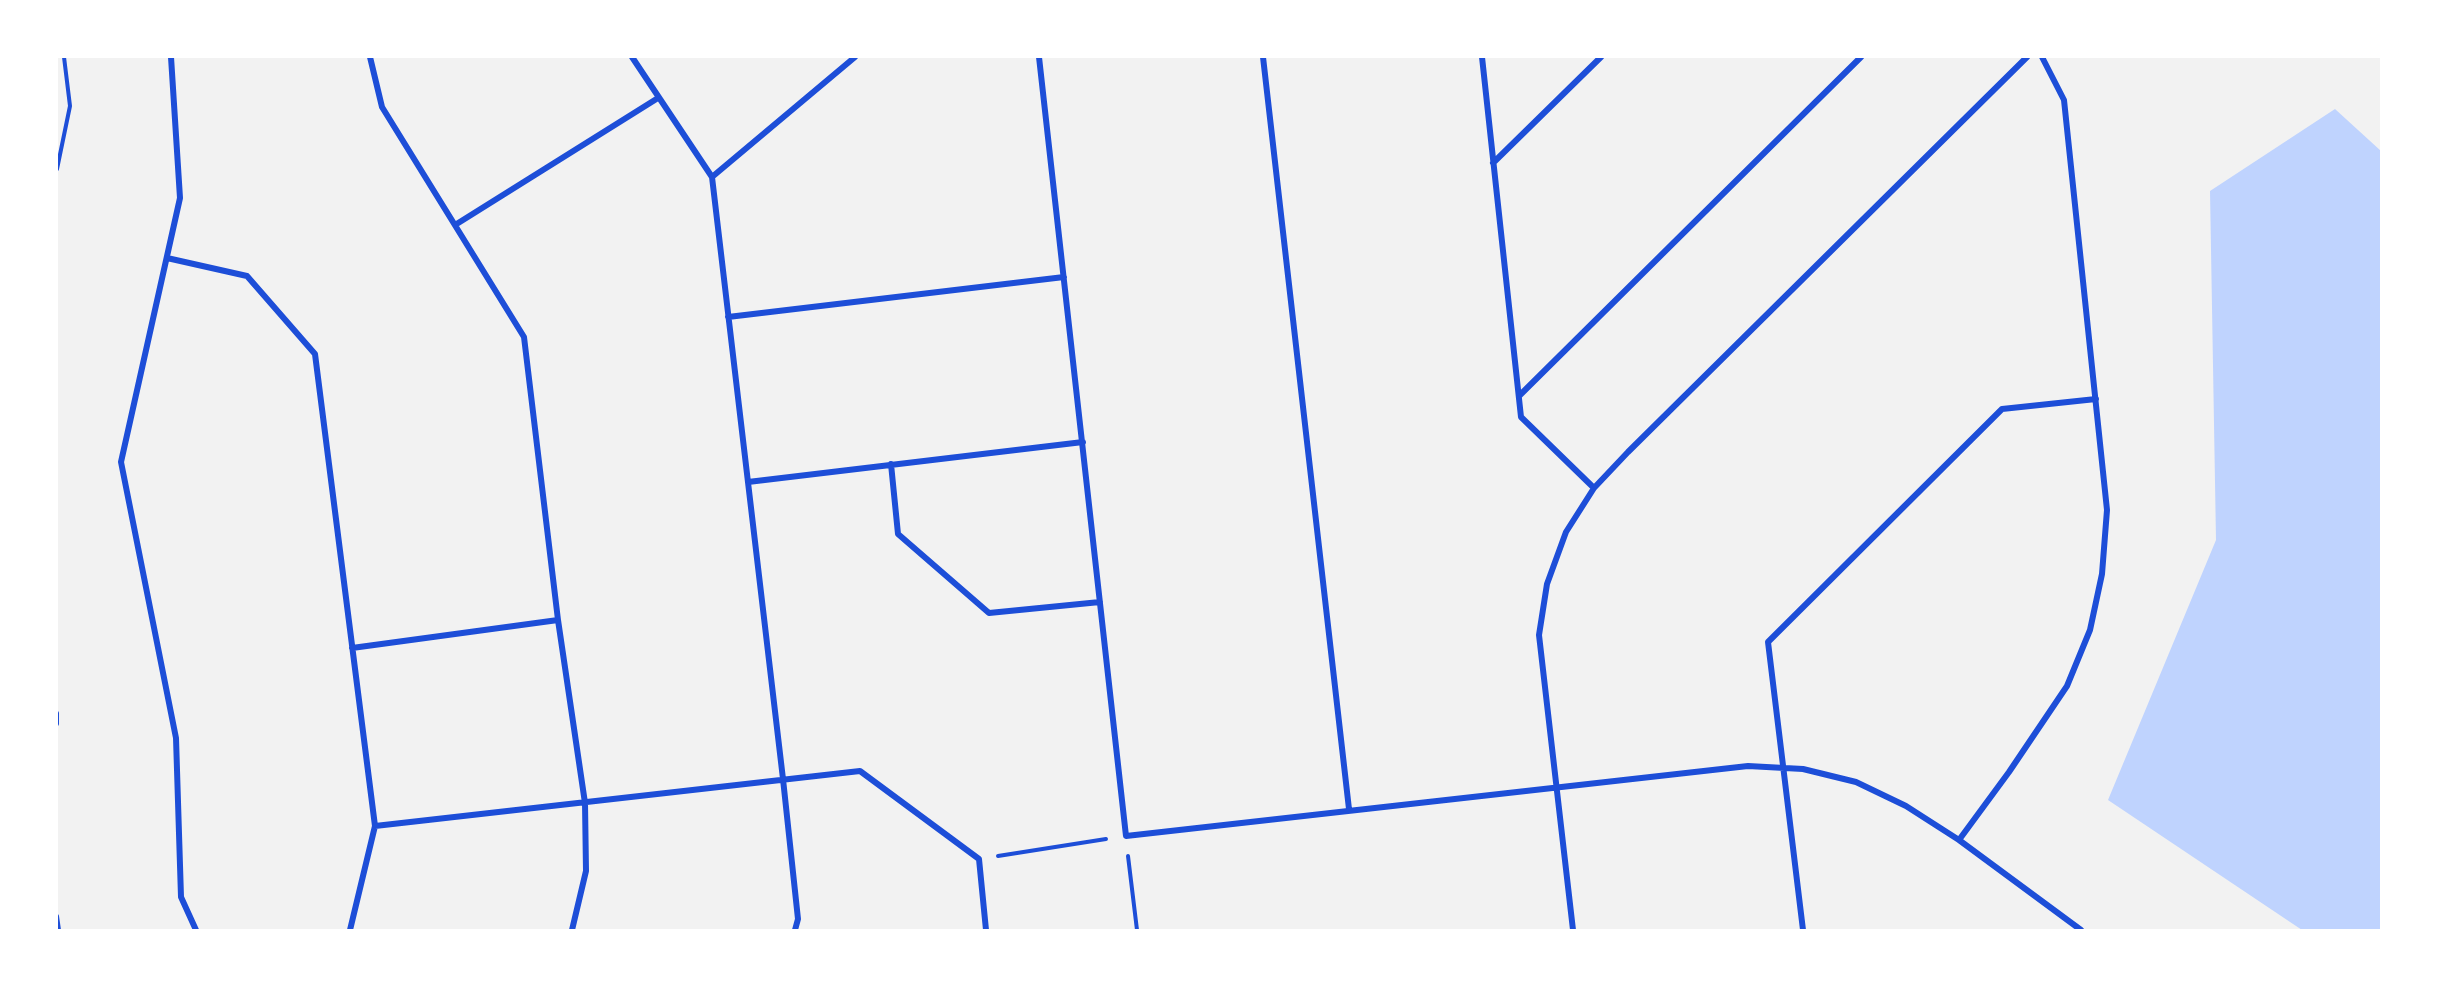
<!DOCTYPE html>
<style>
body{margin:0}
#map{position:relative;width:2438px;height:987px;overflow:hidden;background:#f2f2f2;font-family:"Public Sans",sans-serif}
canvas{display:block}
.frame{position:absolute;inset:0;border:58px solid #fff;pointer-events:none}
</style>
<div id="map">
<canvas width="2438" height="987"></canvas>
<div class="frame"></div>
</div>
<script>
const context = document.querySelector('canvas').getContext('2d');
context.lineJoin = 'round';
function paint(path, color) { context.fillStyle = color; context.fill(path, 'evenodd'); }
const shape = rows => new Path2D(rows.map(r => 'M' + r).join(''));
function stroke(path, color, width, dash) { context.strokeStyle = color; context.lineWidth = width; context.lineCap = dash ? 'butt' : 'round'; context.setLineDash(dash || []); context.stroke(path); }
paint(shape([
 [2335,109,2381,151,2381,930,2302,930,2108,800,2216,540,2210,191]
]), '#bfd3fe');
stroke(shape([
 [57,169,70,106,64,57],
 [57,713,57,724],
 [998,856,1106,839],
 [1128,856,1137,930],
 [57,916,59,930]
]), '#1d4ed8', 4);
stroke(shape([
 [171,57,180,198,121,462,176,738,181,897,196,930],
 [370,57,382,107,524,337,558,620,585,803,586,871,572,930],
 [632,57,712,177,783,779,798,919,795,930],
 [1039,57,1126,836,1748,766,1803,769,1856,782,1906,806,1959,840,2081,930],
 [1263,57,1349,809],
 [1482,57,1521,417,1594,488],
 [1493,163,1601,57],
 [712,177,855,57],
 [455,225,658,98],
 [167,258,247,276,315,354,375,826,350,930],
 [728,317,1064,277],
 [1519,396,1861,57],
 [891,464,898,534,989,613,1100,602],
 [748,482,1083,442],
 [352,648,558,620],
 [375,826,860,771,979,859,986,930],
 [1959,840,2009,772,2067,686,2090,630,2102,574,2107,510,2064,100,2042,57],
 [1573,930,1539,635,1547,584,1566,532,1594,488,1628,452,2027,57],
 [1803,930,1768,642,2002,409,2096,399]
]), '#1d4ed8', 6);
</script>
